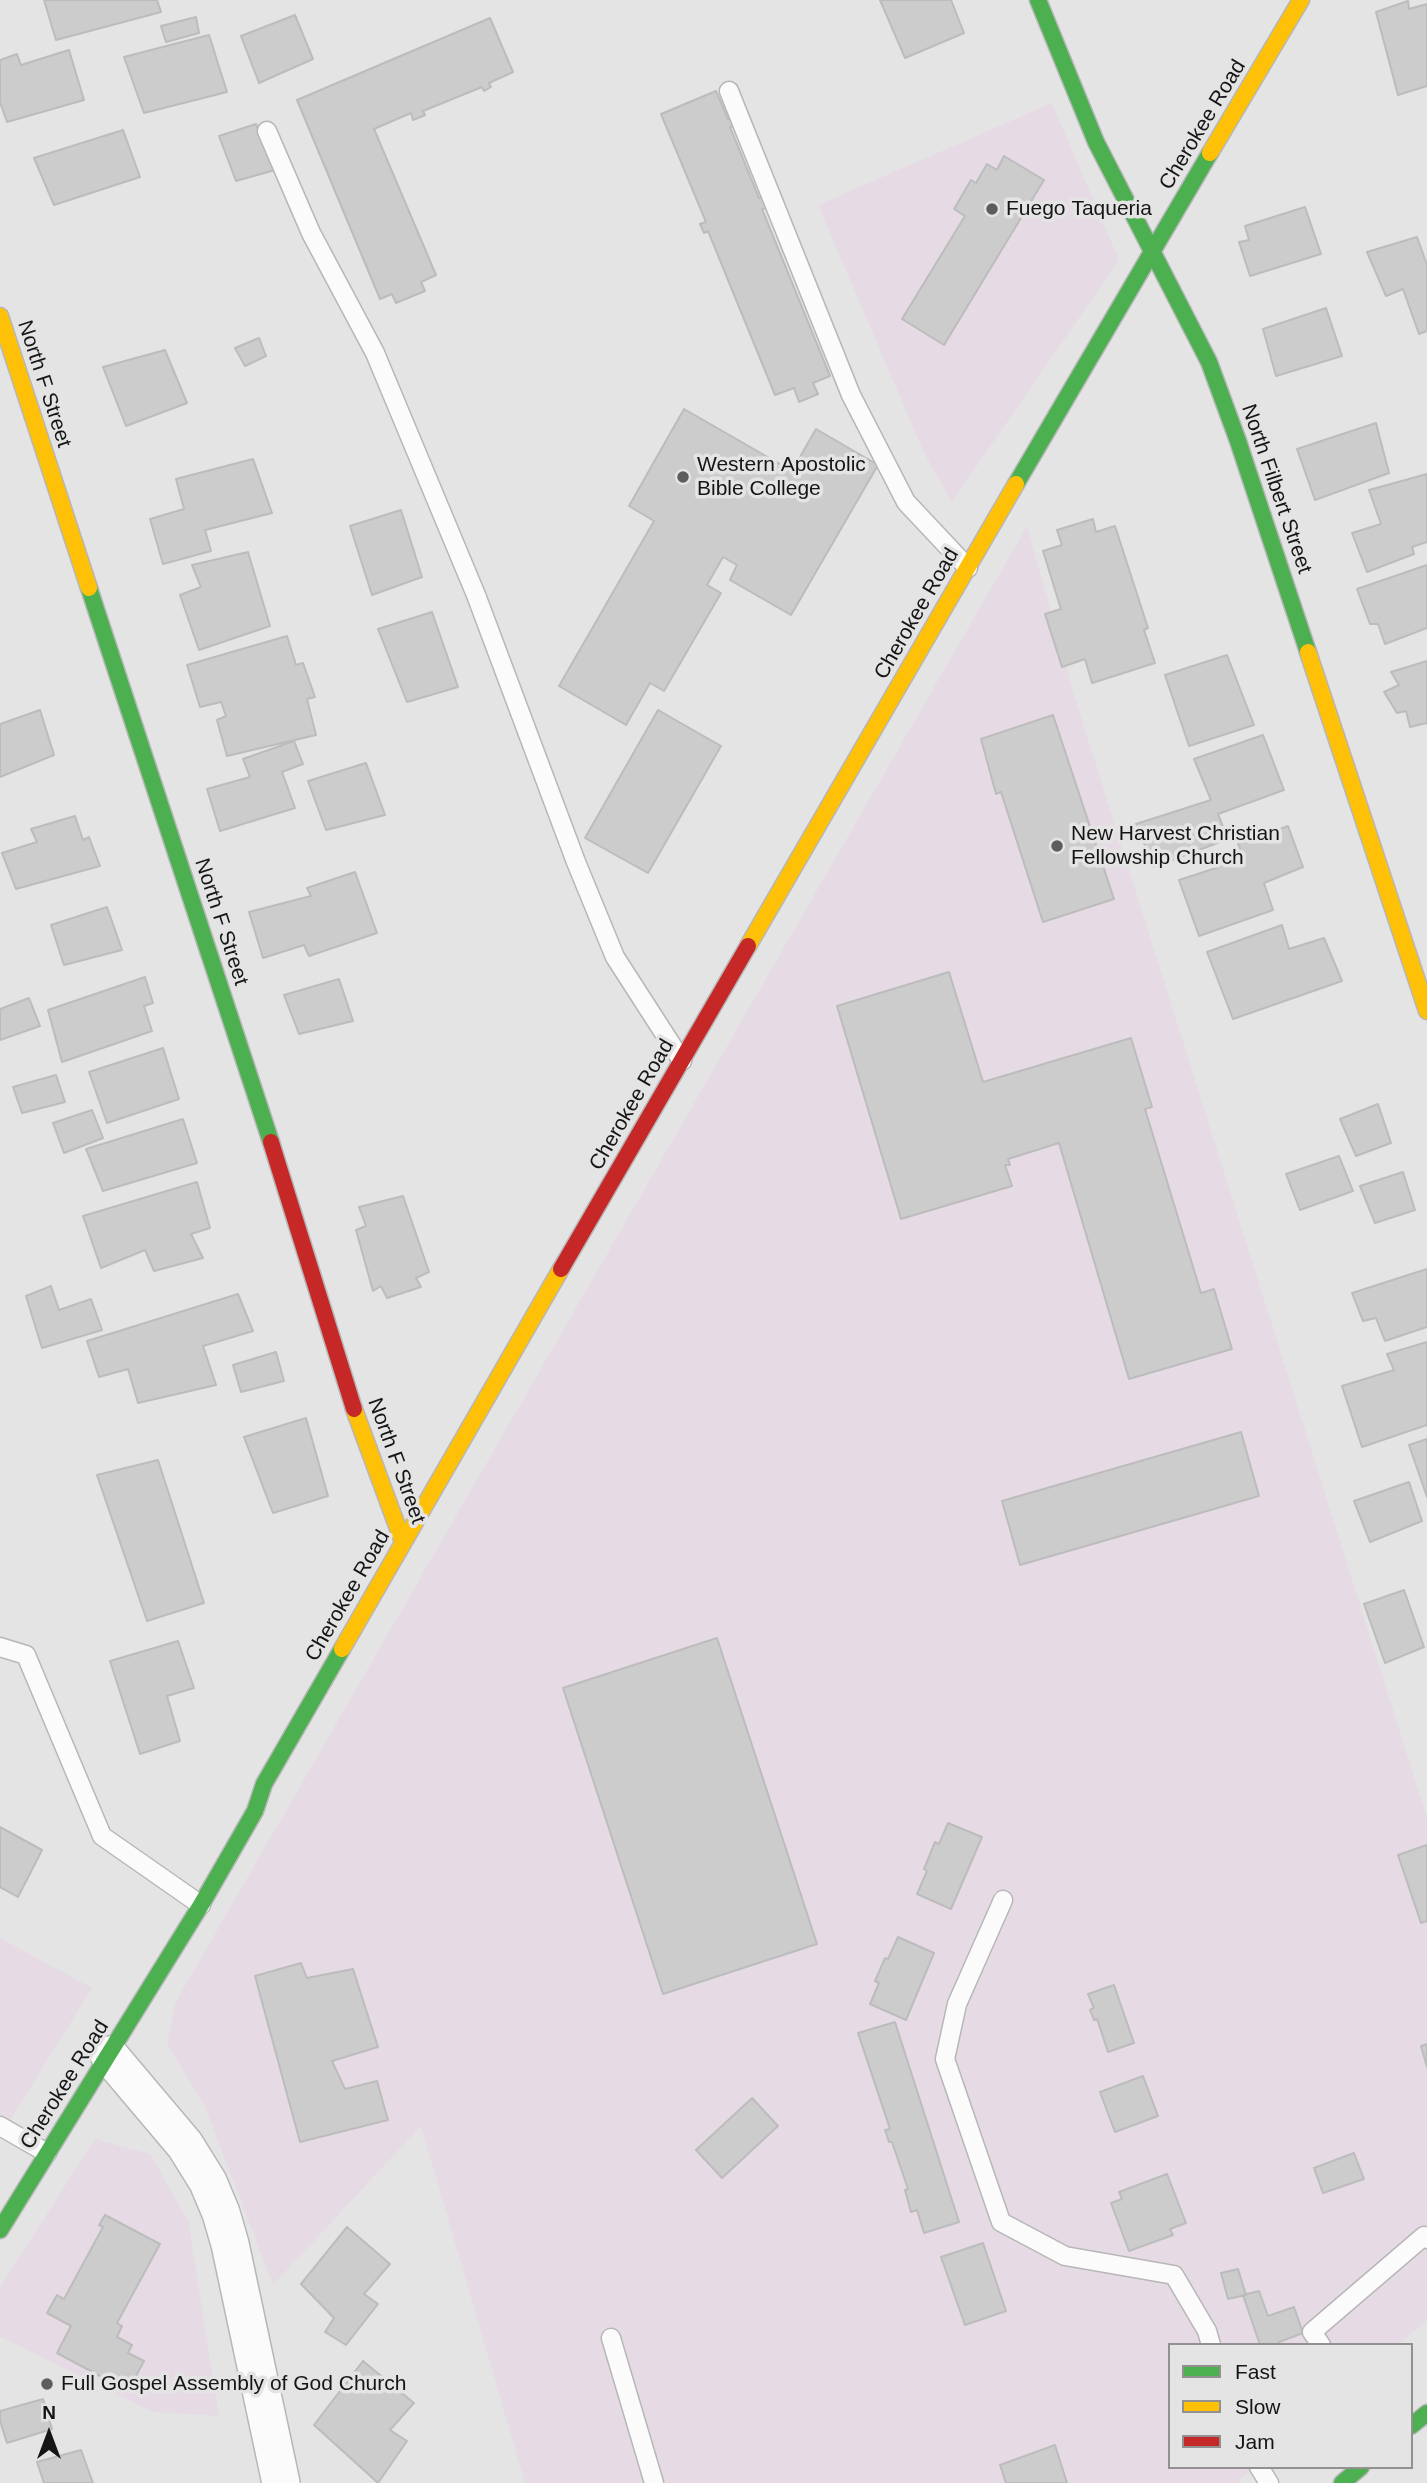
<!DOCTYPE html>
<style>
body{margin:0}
#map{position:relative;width:1427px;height:2483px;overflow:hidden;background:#e4e4e5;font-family:Helvetica,sans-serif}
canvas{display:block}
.legend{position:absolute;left:1168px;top:2343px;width:245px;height:126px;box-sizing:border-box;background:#e4e4e5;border:2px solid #919192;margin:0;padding:9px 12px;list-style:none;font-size:21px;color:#151516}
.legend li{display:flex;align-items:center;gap:14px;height:35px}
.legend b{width:35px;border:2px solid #919192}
.north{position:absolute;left:14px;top:2399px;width:70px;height:70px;-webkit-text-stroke:5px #e4e4e5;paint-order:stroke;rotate:0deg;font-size:19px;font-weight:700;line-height:28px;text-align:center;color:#151516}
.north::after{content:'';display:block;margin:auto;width:24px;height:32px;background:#151516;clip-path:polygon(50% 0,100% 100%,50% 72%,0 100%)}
</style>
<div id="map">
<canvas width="1427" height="2483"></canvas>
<ul class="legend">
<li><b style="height:9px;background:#4caf50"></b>Fast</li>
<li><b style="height:9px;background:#ffc107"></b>Slow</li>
<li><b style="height:9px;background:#c62828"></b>Jam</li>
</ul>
<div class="north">N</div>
</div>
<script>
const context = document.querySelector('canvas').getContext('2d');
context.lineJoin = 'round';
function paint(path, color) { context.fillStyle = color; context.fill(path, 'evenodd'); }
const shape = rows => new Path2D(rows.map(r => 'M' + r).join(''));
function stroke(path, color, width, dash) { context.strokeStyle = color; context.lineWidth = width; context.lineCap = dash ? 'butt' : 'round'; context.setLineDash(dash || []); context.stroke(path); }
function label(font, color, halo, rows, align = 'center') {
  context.font = font + ' Helvetica,sans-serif'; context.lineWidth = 7; context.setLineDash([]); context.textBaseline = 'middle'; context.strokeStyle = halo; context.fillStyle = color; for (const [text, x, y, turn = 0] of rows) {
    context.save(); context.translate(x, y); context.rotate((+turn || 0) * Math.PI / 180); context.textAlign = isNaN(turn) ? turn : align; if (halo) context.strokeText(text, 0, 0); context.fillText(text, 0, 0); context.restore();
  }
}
paint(shape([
 [1052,103,1119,260,952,502,924,453,818,205],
 [1027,526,1075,698,1427,1818,1427,2320,1398,2345,1170,2345,1170,2467,1255,2467,1237,2483,525,2483,421,2126,273,2285,205,2107,167,2044,175,2003],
 [0,1938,92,1988,0,2137],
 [95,2139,150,2154,188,2220,219,2416,153,2412,0,2337,0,2287]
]), '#e6dbe4');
const building = shape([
 [44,0,157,0,161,12,56,40,44,0],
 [880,0,951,0,964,33,905,58,880,0],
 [1408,1,1409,9,1427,4,1427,86,1398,95,1376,12,1408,1],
 [295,15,313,59,259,83,241,36,295,15],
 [196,17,199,33,166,42,161,26,196,17],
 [490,18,513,72,489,83,491,87,484,91,482,87,423,111,425,115,413,120,411,113,374,129,436,275,421,282,425,291,396,303,392,294,380,299,297,100,490,18],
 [209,35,227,92,144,113,124,57,209,35],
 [69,50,84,100,7,122,0,102,0,60,17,54,21,65,69,50],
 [716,91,728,119,731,118,734,126,730,127,759,198,762,197,767,208,762,209,830,376,813,383,818,394,799,402,794,388,775,395,708,231,704,233,700,224,706,222,661,114,716,91],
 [256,124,275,170,236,181,219,136,256,124],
 [123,130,140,177,54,205,34,158,123,130],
 [1004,156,1044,180,944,345,902,319,965,216,954,209,971,180,976,183,987,164,997,170,1004,156],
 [1305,207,1321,254,1250,276,1239,242,1249,240,1245,226,1305,207],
 [1417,237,1427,265,1427,331,1419,334,1403,289,1386,296,1367,252,1417,237],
 [1326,308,1342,356,1276,376,1263,329,1326,308],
 [259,338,266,356,245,366,235,348,259,338],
 [165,350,187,403,126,426,103,367,165,350],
 [684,409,792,471,816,429,878,465,791,615,730,580,737,565,723,557,707,585,721,593,664,691,650,683,626,725,559,686,654,521,629,506,684,409],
 [1376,423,1389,473,1315,500,1297,449,1376,423],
 [253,459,272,513,205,530,211,551,163,564,150,519,184,509,176,479,253,459],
 [1427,474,1427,542,1412,547,1414,554,1367,572,1352,533,1381,524,1369,490,1427,474],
 [401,510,422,577,372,595,350,526,401,510],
 [1093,519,1096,532,1115,526,1148,628,1144,630,1155,663,1092,683,1085,659,1062,667,1045,614,1061,609,1043,551,1062,545,1057,530,1093,519],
 [248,552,270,626,199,650,180,595,201,587,192,565,248,552],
 [1427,565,1427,628,1385,644,1378,624,1370,624,1357,589,1427,565],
 [432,612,458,687,407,702,378,629,432,612],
 [287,636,296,665,303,663,315,697,307,699,316,735,227,756,217,720,226,716,221,702,200,707,187,665,287,636],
 [1227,655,1254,725,1189,746,1165,675,1227,655],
 [1427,661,1427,723,1410,727,1406,711,1397,713,1384,692,1399,685,1391,672,1427,661],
 [40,710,54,755,0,777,0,724,40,710],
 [658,710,721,746,648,873,585,838,658,710],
 [1053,715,1114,899,1043,922,1001,792,996,794,981,739,1053,715],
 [1263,735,1284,790,1218,814,1228,839,1154,867,1136,824,1211,800,1194,759,1263,735],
 [294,741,303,764,282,772,295,808,220,831,207,789,250,777,243,759,294,741],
 [366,763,385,815,326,830,308,781,366,763],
 [75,816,83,840,89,837,100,866,16,889,2,853,37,842,31,829,75,816],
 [1288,826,1303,867,1264,883,1273,910,1199,936,1179,880,1244,859,1238,844,1288,826],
 [355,872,377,933,309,956,304,945,263,958,249,912,311,896,307,888,355,872],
 [107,907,122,950,64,965,51,925,107,907],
 [1282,925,1289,949,1324,938,1342,981,1233,1019,1207,952,1282,925],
 [949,972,983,1082,1131,1038,1152,1107,1145,1109,1201,1293,1214,1289,1232,1349,1129,1379,1059,1143,1008,1159,1010,1165,1005,1165,1012,1186,901,1219,837,1006,949,972],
 [145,977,153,1003,144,1006,152,1031,62,1062,48,1010,145,977],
 [339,979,353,1021,299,1034,284,995,339,979],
 [29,998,40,1026,0,1040,0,1009,29,998],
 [163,1048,179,1099,107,1123,89,1072,163,1048],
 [56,1075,65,1102,22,1113,13,1087,56,1075],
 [1378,1104,1391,1143,1356,1156,1340,1119,1378,1104],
 [92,1110,103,1138,64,1153,53,1123,92,1110],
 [183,1119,197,1163,103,1191,86,1149,183,1119],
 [1339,1156,1353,1191,1300,1210,1286,1174,1339,1156],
 [1403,1172,1415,1210,1375,1223,1360,1186,1403,1172],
 [197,1182,210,1228,191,1234,203,1258,154,1271,145,1250,101,1268,83,1216,197,1182],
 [403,1196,429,1272,416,1278,421,1287,387,1298,381,1286,373,1291,356,1230,366,1226,359,1207,403,1196],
 [1427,1269,1427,1327,1385,1341,1376,1318,1363,1321,1352,1293,1427,1269],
 [51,1286,59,1310,91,1299,102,1330,42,1348,26,1296,51,1286],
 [238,1294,253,1331,203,1346,216,1385,138,1403,128,1369,99,1377,87,1341,238,1294],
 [1427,1342,1427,1425,1362,1447,1342,1386,1394,1370,1387,1354,1427,1342],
 [276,1352,284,1381,241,1392,233,1365,276,1352],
 [306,1418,328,1496,273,1513,244,1437,306,1418],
 [1241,1432,1259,1496,1020,1565,1002,1501,1241,1432],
 [1427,1439,1427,1497,1409,1445,1427,1439],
 [158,1460,204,1603,147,1621,97,1475,158,1460],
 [1409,1482,1422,1521,1370,1542,1354,1501,1409,1482],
 [1404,1590,1424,1647,1385,1663,1364,1604,1404,1590],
 [717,1638,817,1944,663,1994,563,1688,717,1638],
 [178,1641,194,1688,167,1696,180,1741,140,1754,110,1661,178,1641],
 [948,1823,982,1837,951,1909,917,1894,927,1871,924,1869,935,1842,939,1844,948,1823],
 [0,1827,42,1850,18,1897,0,1887,0,1827],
 [1427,1845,1427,1921,1421,1923,1398,1855,1427,1845],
 [898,1937,934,1953,906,2020,870,2004,879,1983,875,1981,885,1958,888,1959,898,1937],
 [301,1963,307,1978,353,1969,378,2047,332,2061,345,2089,377,2081,388,2120,300,2142,255,1976,301,1963],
 [1114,1985,1134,2043,1108,2052,1097,2019,1094,2020,1090,2010,1094,2008,1088,1994,1114,1985],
 [895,2022,959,2222,924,2233,917,2210,911,2212,905,2190,908,2189,892,2142,889,2142,885,2130,890,2129,858,2033,895,2022],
 [1427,2044,1427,2067,1421,2046,1427,2044],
 [1143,2076,1158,2116,1115,2132,1100,2092,1143,2076],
 [752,2098,778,2126,722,2178,696,2150,752,2098],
 [1354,2153,1364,2179,1323,2193,1314,2168,1354,2153],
 [1167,2174,1186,2223,1170,2229,1173,2235,1129,2251,1111,2203,1122,2199,1119,2192,1167,2174],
 [105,2215,160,2244,117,2323,122,2326,117,2337,132,2345,128,2353,144,2361,128,2391,57,2353,71,2326,47,2313,57,2295,64,2299,103,2227,99,2225,105,2215],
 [347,2227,390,2264,364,2294,378,2304,346,2345,325,2332,334,2318,301,2284,347,2227],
 [983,2243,1006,2311,965,2325,941,2257,983,2243],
 [1238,2269,1246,2295,1228,2299,1221,2273,1238,2269],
 [1259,2291,1268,2316,1294,2307,1303,2333,1279,2342,1280,2345,1260,2345,1243,2295,1259,2291],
 [363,2361,414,2403,390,2430,407,2441,378,2483,314,2425,363,2361],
 [43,2399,52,2429,7,2443,0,2421,0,2411,43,2399],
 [1055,2445,1067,2483,1006,2483,1000,2465,1055,2445],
 [81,2450,93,2483,44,2483,37,2462,81,2450]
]);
paint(building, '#ccc');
stroke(building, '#bcbcbd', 2);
const lane = shape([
 [729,91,851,395,906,502,968,568],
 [267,131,311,233,375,353,476,595,576,862,615,957,682,1061],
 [0,1647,26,1655,102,1836,201,1905],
 [1003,1900,957,2004,945,2059,1001,2222,1065,2256,1174,2275,1207,2331,1211,2345],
 [0,2126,47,2153],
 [611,2338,654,2483],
 [1321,2345,1312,2332,1424,2236,1427,2239],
 [1259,2467,1269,2483]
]);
const street = shape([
 [109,2055,185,2145,208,2182,221,2213,230,2244,281,2483]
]);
const fast = shape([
 [1038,0,1096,142,1209,362,1238,441,1308,652],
 [1016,484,1210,153],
 [89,588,271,1142],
 [0,2230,201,1905,255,1811,264,1784,342,1649],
 [1411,2426,1427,2413],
 [1342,2483,1361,2467]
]);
const slow = shape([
 [1210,153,1301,0],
 [0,316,89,588],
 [1308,652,1427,1011],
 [748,946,1016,484],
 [354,1409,403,1542],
 [342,1649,561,1269]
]);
const jam = shape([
 [271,1142,354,1409],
 [561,1269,748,946]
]);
stroke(lane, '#b7b7b7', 21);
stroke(street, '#b7b7b7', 40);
stroke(fast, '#b7b7b7', 19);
stroke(slow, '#b7b7b7', 19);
stroke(jam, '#b7b7b7', 19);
stroke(lane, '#fbfbfb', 18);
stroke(street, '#fbfbfb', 37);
stroke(fast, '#4caf50', 16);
stroke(slow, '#ffc107', 16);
stroke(jam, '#c62828', 16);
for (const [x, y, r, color] of [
 [992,209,7,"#5d5d5e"],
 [683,477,7,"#5d5d5e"],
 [1057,846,7,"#5d5d5e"],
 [47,2384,7,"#5d5d5e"]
]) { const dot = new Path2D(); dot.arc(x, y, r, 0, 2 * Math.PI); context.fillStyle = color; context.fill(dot); stroke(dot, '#e4e4e5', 2.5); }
label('21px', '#151516', '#e4e4e5', [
 ["Cherokee Road",1203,125,-59],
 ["North F Street",44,384,72],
 ["North Filbert Street",1276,489,71],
 ["Cherokee Road",917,614,-60],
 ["North F Street",221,922,72],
 ["Cherokee Road",632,1105,-60],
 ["North F Street",396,1461,70],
 ["Cherokee Road",348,1596,-60],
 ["Cherokee Road",65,2085,-58]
]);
label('21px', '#151516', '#e4e4e5', [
 ["Fuego Taqueria",1006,209],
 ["Western Apostolic",697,465],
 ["Bible College",697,489],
 ["New Harvest Christian",1071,834],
 ["Fellowship Church",1071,858],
 ["Full Gospel Assembly of God Church",61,2384]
], 'left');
</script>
